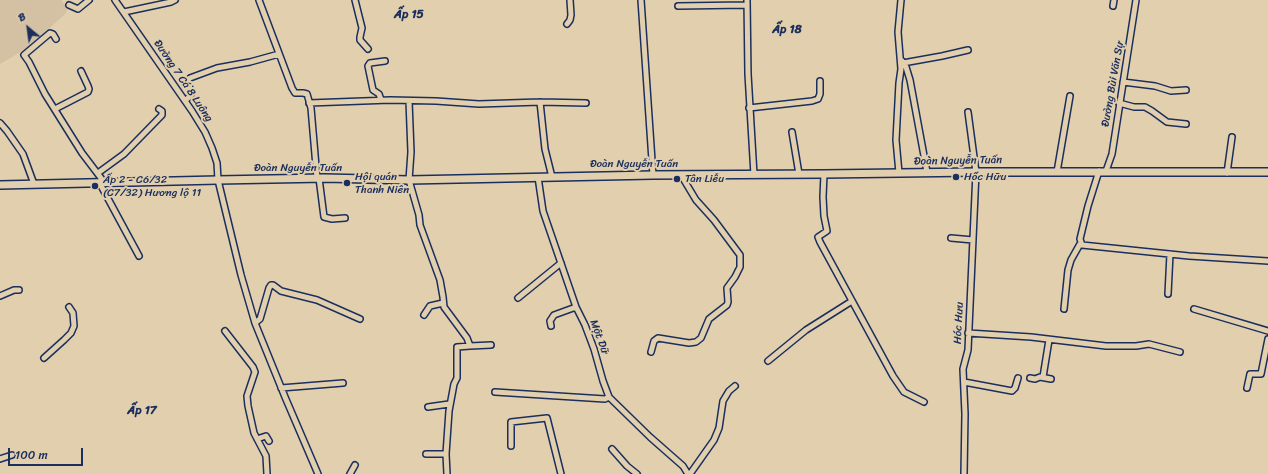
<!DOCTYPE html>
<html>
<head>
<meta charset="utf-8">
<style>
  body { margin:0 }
  #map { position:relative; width:1268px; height:474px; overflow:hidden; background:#e2cfad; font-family:Sriracha,sans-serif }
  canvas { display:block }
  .north { position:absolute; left:8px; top:8px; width:40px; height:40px; -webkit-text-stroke:3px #e2cfad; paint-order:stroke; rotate:331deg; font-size:11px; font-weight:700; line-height:16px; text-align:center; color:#1b2f5e }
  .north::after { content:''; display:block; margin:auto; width:14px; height:18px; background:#1b2f5e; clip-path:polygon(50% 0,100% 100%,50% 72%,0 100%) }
  .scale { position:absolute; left:8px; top:448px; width:75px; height:18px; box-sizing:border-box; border:2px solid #1b2f5e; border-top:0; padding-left:5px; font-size:12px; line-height:14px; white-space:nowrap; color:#1b2f5e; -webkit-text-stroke:3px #e2cfad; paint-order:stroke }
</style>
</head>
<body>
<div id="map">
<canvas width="1268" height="474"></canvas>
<div class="north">B</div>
<div class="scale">100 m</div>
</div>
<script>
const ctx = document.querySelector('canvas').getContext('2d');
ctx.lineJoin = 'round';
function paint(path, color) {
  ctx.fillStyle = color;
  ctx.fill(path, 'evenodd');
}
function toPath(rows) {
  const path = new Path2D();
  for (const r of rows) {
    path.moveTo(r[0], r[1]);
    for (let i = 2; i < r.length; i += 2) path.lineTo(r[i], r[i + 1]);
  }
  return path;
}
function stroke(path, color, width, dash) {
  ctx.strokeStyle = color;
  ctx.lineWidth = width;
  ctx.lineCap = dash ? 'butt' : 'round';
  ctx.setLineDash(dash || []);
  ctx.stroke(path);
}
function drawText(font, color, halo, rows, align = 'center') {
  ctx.font = font + ' Sriracha,sans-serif';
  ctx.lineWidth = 4;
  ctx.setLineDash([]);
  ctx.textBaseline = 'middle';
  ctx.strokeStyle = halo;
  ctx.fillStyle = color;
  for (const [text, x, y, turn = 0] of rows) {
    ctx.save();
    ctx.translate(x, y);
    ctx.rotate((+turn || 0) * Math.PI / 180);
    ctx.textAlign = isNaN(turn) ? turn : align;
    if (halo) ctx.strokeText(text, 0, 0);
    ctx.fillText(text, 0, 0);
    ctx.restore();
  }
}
paint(toPath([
  [0,0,61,0,67,8,66,13,29,47,0,64]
]), '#d4c0a2');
const street = toPath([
  [115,0,192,111,205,132,212,148,217,163,218,180,241,275,255,323,285,397,318,474],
  [259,0,292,88,295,93,303,93,307,94,311,108,317,178],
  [355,0,362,28,360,37,360,40,368,49],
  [641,0,653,175],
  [747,0,748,74,754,175],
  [69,5,78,9,89,0],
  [678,6,746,5],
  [1113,6,1114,0],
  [124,12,171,2,175,0],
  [567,24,570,20,571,15,570,0],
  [56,39,53,34,50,33,24,55,29,62,45,94,82,153,104,182],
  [902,61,906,67,910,80,927,172],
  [903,63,942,56,968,50],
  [1123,82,1155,86,1171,91,1186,90],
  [381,100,379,94,373,90,368,66,370,63,385,61],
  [185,101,191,95,191,91,187,81,190,78,217,68,250,62,279,54],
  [409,101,411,152,409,180,419,215,420,225,440,280,443,297,444,307,467,338,470,346,457,347,457,378,454,384,449,411,446,454,447,474],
  [540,102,545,149,552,177],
  [309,103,390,100,436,101,479,104,540,102,586,103],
  [1119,103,1134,107,1145,107,1152,111,1167,122,1186,124],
  [749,108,812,101,818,99,820,94,820,81],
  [55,109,88,92,89,89,88,86,81,71],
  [0,123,7,131,23,154,34,184],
  [792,132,799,174],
  [1099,171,1088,206,1080,239,1082,245,1189,256,1268,261],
  [1106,171,1112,154,1136,0],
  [1057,172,1070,96],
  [98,173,124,154,162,115,162,111,159,109],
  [899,173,896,140,899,83,901,69,898,32,901,0],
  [1227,173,1232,137],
  [824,174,823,197,824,216,827,231,818,237,820,242,893,376,904,392,924,402],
  [538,177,543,211,576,307,585,325,594,349,603,381,609,397,650,437,683,466,688,474],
  [319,178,324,217,332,219,345,218],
  [99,182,139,256],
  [951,238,973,240],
  [1168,294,1170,254],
  [0,296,14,290,19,290],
  [518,298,561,263],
  [1064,309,1068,270,1071,260,1080,244],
  [1194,309,1268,331],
  [424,315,430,306,443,303],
  [255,323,260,319,269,288,271,285,273,285,281,291,317,300,360,319],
  [551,326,550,321,554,315,576,307],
  [225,331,253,367,255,372,247,396,248,406,254,433,266,456,267,474],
  [968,333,1031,337,1106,346,1136,346,1149,344,1180,352],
  [470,346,491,345],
  [651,352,654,341,658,338,689,343,696,342,701,338,709,319,727,305,728,302,727,288,735,277,740,267,740,255,714,220,696,200,681,175],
  [44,358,64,340,71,333,74,326,73,313,69,307],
  [768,361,806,330,852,301],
  [1043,377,1049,340],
  [1030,378,1035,379,1040,377,1051,379],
  [964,382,1012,391,1015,388,1018,378],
  [281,388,343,383],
  [1247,388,1250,374,1261,374,1268,339],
  [495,392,605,399,609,397],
  [428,407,449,404],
  [257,439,266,436,269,441],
  [511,446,511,422,547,418,561,474],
  [612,449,627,466,637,474],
  [426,454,446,454],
  [0,459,12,455],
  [350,474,355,465],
  [690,474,714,440,719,428,723,401,729,391,735,386],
  [964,474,965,414,963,369,968,350,976,172,968,112]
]);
const secondary = toPath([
  [0,185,218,180,325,178,409,180,653,175,824,174,976,172,1268,172]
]);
stroke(street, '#1b2f5e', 8);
stroke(secondary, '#1b2f5e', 10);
stroke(street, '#e2cfad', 5);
stroke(secondary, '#e2cfad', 7);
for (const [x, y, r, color] of [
  [956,177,4,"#1b2f5e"],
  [677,179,4,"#1b2f5e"],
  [347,183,4,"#1b2f5e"],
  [95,186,4,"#1b2f5e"]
]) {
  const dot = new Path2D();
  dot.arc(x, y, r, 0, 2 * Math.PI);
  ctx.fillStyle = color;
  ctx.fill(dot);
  stroke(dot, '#e2cfad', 1.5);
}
drawText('11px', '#1b2f5e', '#e2cfad', [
  ["Đường 7 Cá 8 Luông",183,81,56],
  ["Đường Bùi Văn Sự",1113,84,-80],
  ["Đoàn Nguyễn Tuấn",958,161,-1],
  ["Đoàn Nguyễn Tuấn",634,164],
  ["Đoàn Nguyễn Tuấn",298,168],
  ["Hóc Hưu",959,323,-87],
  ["Một Dữ",599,337,70]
]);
drawText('11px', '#1b2f5e', '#e2cfad', [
  ["Hội quán",355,177],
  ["Thanh Niên",355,190],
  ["Hốc Hữu",964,177],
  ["Tân Liễu",685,179],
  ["Ấp 2 - C6/32",103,180],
  ["(C7/32) Hương lộ 11",103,193]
], 'left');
drawText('bold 12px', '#1b2f5e', '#e2cfad', [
  ["Ấp 15",409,15],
  ["Ấp 18",787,30],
  ["Ấp 17",142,411]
]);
</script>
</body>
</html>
